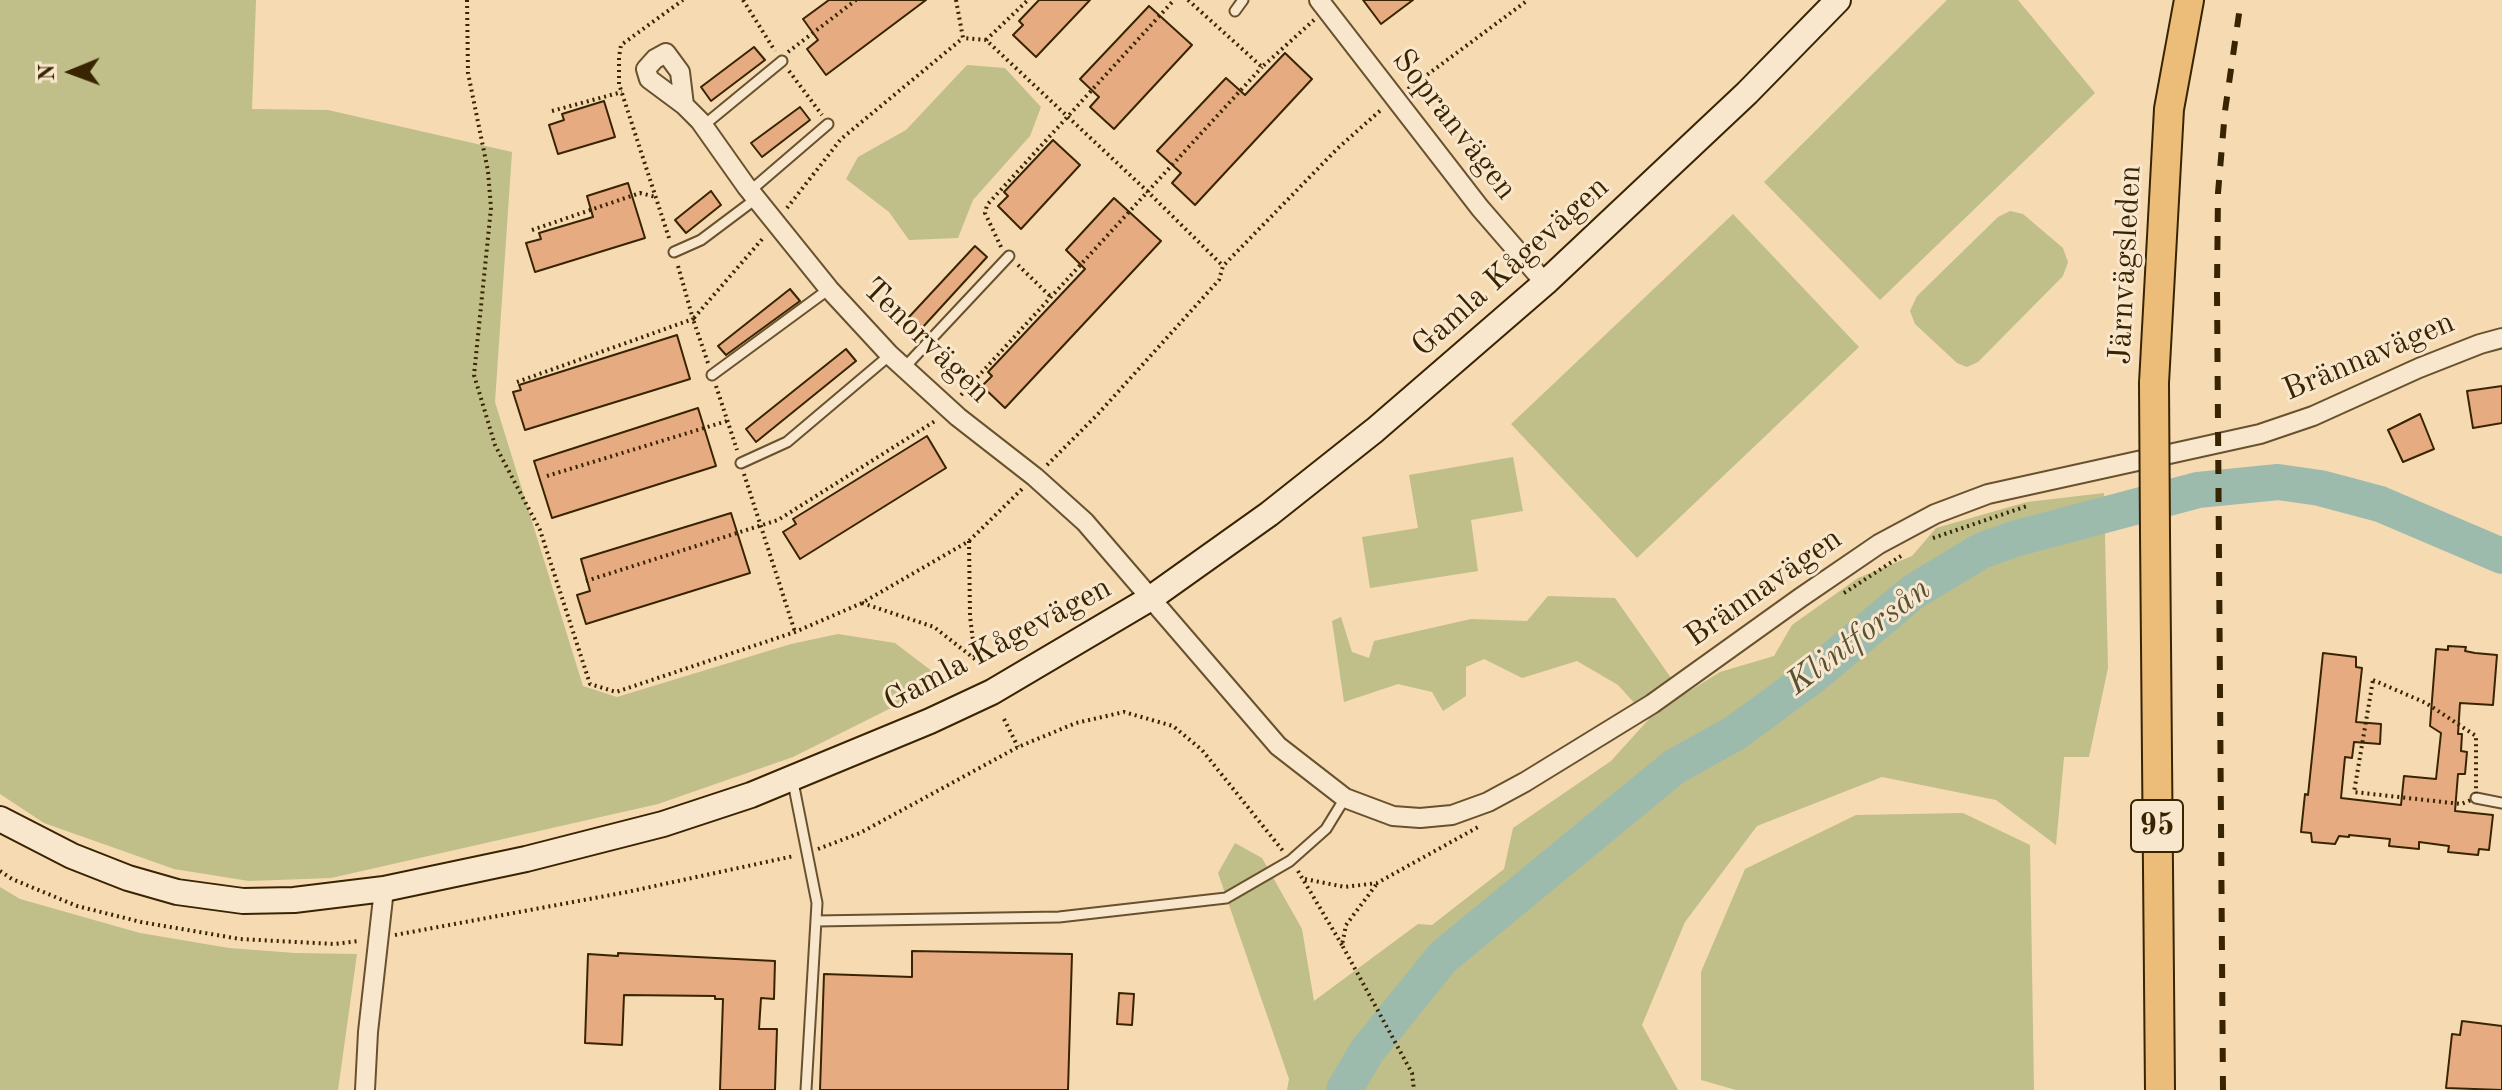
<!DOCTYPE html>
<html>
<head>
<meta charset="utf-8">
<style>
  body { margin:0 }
  #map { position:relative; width:2502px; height:1090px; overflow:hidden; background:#f6dab2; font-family:"Old Standard TT",serif }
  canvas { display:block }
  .north { position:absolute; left:32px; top:32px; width:80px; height:80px; -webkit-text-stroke:6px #f9e7cd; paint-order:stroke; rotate:269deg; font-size:22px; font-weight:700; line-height:32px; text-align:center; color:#392402 }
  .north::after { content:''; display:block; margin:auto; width:28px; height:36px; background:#392402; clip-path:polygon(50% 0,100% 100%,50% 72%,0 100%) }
</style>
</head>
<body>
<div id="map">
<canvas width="2502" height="1090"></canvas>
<div class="north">N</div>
</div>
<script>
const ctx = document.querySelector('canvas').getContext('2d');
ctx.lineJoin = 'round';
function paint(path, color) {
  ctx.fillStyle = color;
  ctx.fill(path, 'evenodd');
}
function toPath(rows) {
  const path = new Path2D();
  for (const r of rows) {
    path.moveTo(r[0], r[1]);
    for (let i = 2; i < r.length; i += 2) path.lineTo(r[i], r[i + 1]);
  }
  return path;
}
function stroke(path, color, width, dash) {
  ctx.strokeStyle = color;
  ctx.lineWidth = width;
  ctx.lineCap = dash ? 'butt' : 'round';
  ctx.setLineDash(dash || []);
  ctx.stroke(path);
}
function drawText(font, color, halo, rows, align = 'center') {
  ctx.font = font + ' "Old Standard TT",serif';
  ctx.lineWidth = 6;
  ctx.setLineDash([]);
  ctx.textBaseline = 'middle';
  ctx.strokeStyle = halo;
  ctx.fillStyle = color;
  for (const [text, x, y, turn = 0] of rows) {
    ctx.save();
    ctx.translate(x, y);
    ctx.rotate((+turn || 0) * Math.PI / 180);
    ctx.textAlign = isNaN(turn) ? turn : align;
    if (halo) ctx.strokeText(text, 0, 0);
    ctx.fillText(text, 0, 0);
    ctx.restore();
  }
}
paint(toPath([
  [0,0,256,0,252,109,328,110,512,152,495,402,583,686,617,697,791,644,838,634,895,643,945,681,793,757,658,804,331,878,249,881,174,869,44,823,0,794],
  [1947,0,2018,0,2095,93,1880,300,1764,182],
  [967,65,1005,68,1041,107,1030,136,973,200,958,238,909,240,889,212,846,179,858,157,906,130],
  [2010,211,2023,214,2063,248,2068,262,2063,276,1978,362,1967,367,1957,363,1915,324,1910,311,1917,296,1998,217],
  [1733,214,1859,347,1637,558,1511,424],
  [1513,457,1523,511,1471,520,1478,571,1370,588,1362,537,1418,528,1409,475],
  [2104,493,2108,668,2089,757,2064,757,2056,845,1996,800,1882,777,1757,826,1685,922,1642,1025,1678,1090,1287,1090,1289,1079,1218,873,1235,843,1262,858,1302,929,1314,1001,1418,924,1432,925,1504,869,1513,828,1611,761,1649,719,1618,685,1577,661,1522,678,1484,659,1466,667,1466,696,1443,711,1432,692,1398,684,1344,702,1332,621,1341,617,1352,652,1369,658,1374,641,1471,619,1527,621,1548,596,1615,598,1683,695,1720,672,1774,656,1792,625,1858,578,1912,556,1936,528,2027,502],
  [1963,813,2030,845,2034,1090,1736,1090,1701,1080,1701,972,1745,869,1856,815],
  [0,887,20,899,140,933,229,948,295,953,357,954,338,1090,0,1090]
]), '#c0be89');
stroke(toPath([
  [1344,1090,1367,1051,1443,957,1674,767,1735,733,1814,675,1913,592,1981,551,2014,539,2198,490,2278,482,2320,488,2380,504,2502,556]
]), '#9dbbad', 36);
const building = toPath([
  [829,0,926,0,826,75,807,49,818,40,803,19,829,0],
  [1039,0,1090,0,1036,57,1013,35,1023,25,1019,21,1039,0],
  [1363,0,1413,0,1381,24,1363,0],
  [1149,6,1192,45,1114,129,1090,107,1099,97,1080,79,1149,6],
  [754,47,765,60,711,101,701,87,754,47],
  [1285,53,1312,79,1195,205,1172,183,1181,173,1157,151,1226,78,1245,95,1285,53],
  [604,101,615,137,558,154,549,125,564,120,562,114,604,101],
  [800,107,810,120,762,157,751,143,800,107],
  [1053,140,1080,165,1021,229,998,206,1008,196,1004,192,1053,140],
  [628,183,645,238,535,272,526,243,541,239,539,233,593,217,587,196,628,183],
  [711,191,721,205,686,233,675,220,711,191],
  [1114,198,1161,241,1005,408,982,386,992,376,988,372,1085,269,1066,250,1114,198],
  [975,246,987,257,922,328,909,317,975,246],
  [790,289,800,301,726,355,718,346,790,289],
  [677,335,690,379,525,430,513,392,521,390,519,385,677,335],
  [846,349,856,361,756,442,746,429,846,349],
  [2502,386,2502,423,2473,428,2467,391,2502,386],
  [698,408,716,466,552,518,534,461,698,408],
  [2420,414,2434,449,2403,462,2388,430,2420,414],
  [927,436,946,468,800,559,783,532,796,524,793,519,927,436],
  [731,513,750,573,586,624,577,595,590,591,581,559,731,513],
  [2448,646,2466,647,2465,651,2475,653,2497,655,2493,705,2460,703,2458,734,2462,734,2461,751,2467,752,2465,774,2458,774,2455,811,2493,815,2489,850,2479,849,2478,855,2448,852,2449,846,2419,842,2419,849,2389,846,2390,839,2349,835,2349,837,2339,836,2335,844,2312,842,2311,833,2301,832,2305,794,2308,795,2323,653,2356,657,2356,667,2362,668,2356,722,2381,724,2380,744,2354,742,2352,758,2345,757,2341,798,2401,805,2404,776,2436,779,2441,733,2430,726,2436,649,2448,650,2448,646],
  [912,951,1072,954,1068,1090,820,1090,824,974,912,977,912,951],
  [618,953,775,961,774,999,761,998,759,1029,777,1029,775,1090,720,1090,723,999,715,999,715,996,624,995,622,1045,585,1043,588,954,618,956,618,953],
  [1119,993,1134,994,1132,1025,1117,1024,1119,993],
  [2462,1021,2502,1026,2502,1090,2446,1088,2452,1034,2460,1035,2462,1021]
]);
paint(building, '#e6ab81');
stroke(building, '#392402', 2);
const lane = toPath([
  [1235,11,1243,0],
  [703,126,782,61],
  [750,191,828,124],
  [674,252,701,240,757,198],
  [904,368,1009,256],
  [712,375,829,289],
  [741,463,787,442,890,355],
  [793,782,817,903,806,1090],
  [2476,798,2502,803],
  [816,921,1059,917,1226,898,1290,861,1326,829,1345,798]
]);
const street = toPath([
  [1319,0,1480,208,1545,283],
  [684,105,649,79,646,69,655,59,666,53,680,72,684,105,700,121,746,186,829,289,890,355,958,417,1035,477,1085,522,1278,746,1345,798,1393,816,1420,818,1452,815,1488,802,1525,782,1652,704,1800,598,1879,544,1935,514,1988,494,2260,434,2313,416,2419,368,2480,344,2502,338],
  [365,1090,368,1032,384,889]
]);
const secondary = toPath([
  [0,819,72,856,128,878,177,892,243,901,294,900,384,889,526,859,663,824,751,795,930,721,992,692,1151,598,1269,514,1375,430,1545,283,1747,93,1838,0]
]);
const primary = toPath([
  [2154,383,2169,109,2189,0],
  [2155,534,2160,1090]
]);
stroke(lane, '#68522e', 13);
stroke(street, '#68522e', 22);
stroke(secondary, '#392402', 28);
stroke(primary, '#392402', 32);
stroke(toPath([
  [467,0,468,73,488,171,491,208,474,375,495,445,540,530,590,684,616,692,795,632,862,603,969,541,1023,488],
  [743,0,775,51],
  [956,0,963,38,986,40,1147,191,1223,266],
  [1188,0,1262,67,1314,20],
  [986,40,1028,0],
  [788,52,856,0],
  [789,71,822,115],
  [1408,89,1528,0],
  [552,111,622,92],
  [787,208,841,139,963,38],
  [532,230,640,193,656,197],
  [669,238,619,84,619,57,621,45,683,0],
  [1001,247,985,213,987,205,1174,0],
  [1018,265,1051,297],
  [708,363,693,319,764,237],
  [517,382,693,319,678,266],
  [716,386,737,450],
  [961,395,1262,67],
  [1047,465,1098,414,1219,280,1223,266,1338,148,1382,109],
  [744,474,795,632],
  [547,476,727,421],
  [1933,538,2027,506],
  [969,541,970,616,975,658],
  [586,581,778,520,935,421],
  [1844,593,1901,556],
  [862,603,934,627,976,660],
  [2373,680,2426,703,2476,736,2476,798,2461,804,2354,792,2373,680],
  [1004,719,1018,747],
  [818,849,860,833,1018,747,1076,723,1124,712,1173,726,1202,750,1283,851],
  [0,871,12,879,77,906,141,922,240,939,334,944,359,941],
  [1298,871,1342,945],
  [1305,879,1345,887,1377,883,1480,826],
  [1376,885,1346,925,1342,945,1412,1073,1414,1090],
  [395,935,627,892,794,856]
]), '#392402', 4, [2, 4]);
stroke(lane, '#f9e7cd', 9);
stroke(street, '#f9e7cd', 18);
stroke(secondary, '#f9e7cd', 24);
stroke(primary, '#ebbd79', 28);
stroke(toPath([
  [2223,1090,2217,290,2218,193,2225,111,2241,0]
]), '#392402', 6, [14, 14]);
const primaryBridge = toPath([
  [2154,383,2155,534]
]);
stroke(primaryBridge, '#392402', 32, []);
stroke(primaryBridge, '#ebbd79', 28);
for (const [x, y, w] of [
  [2157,826,52]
]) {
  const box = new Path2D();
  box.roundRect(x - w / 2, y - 26, w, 52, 6);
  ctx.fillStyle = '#f9e7cd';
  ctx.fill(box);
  stroke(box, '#392402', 2);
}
drawText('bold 30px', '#392402', null, [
  ["95",2157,826]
]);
drawText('32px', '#392402', '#f9e7cd', [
  ["Sopranvägen",1454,125,52],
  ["Järnvägsleden",2126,265,-87],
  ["Gamla Kågevägen",1511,267,-42],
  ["Tenorvägen",926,341,44],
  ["Brännavägen",2369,357,-23],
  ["Brännavägen",1764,588,-35],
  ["Gamla Kågevägen",998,645,-28]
]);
drawText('italic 34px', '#575135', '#f9e7cd', [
  ["Klintforsån",1859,637,-37]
]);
</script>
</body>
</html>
